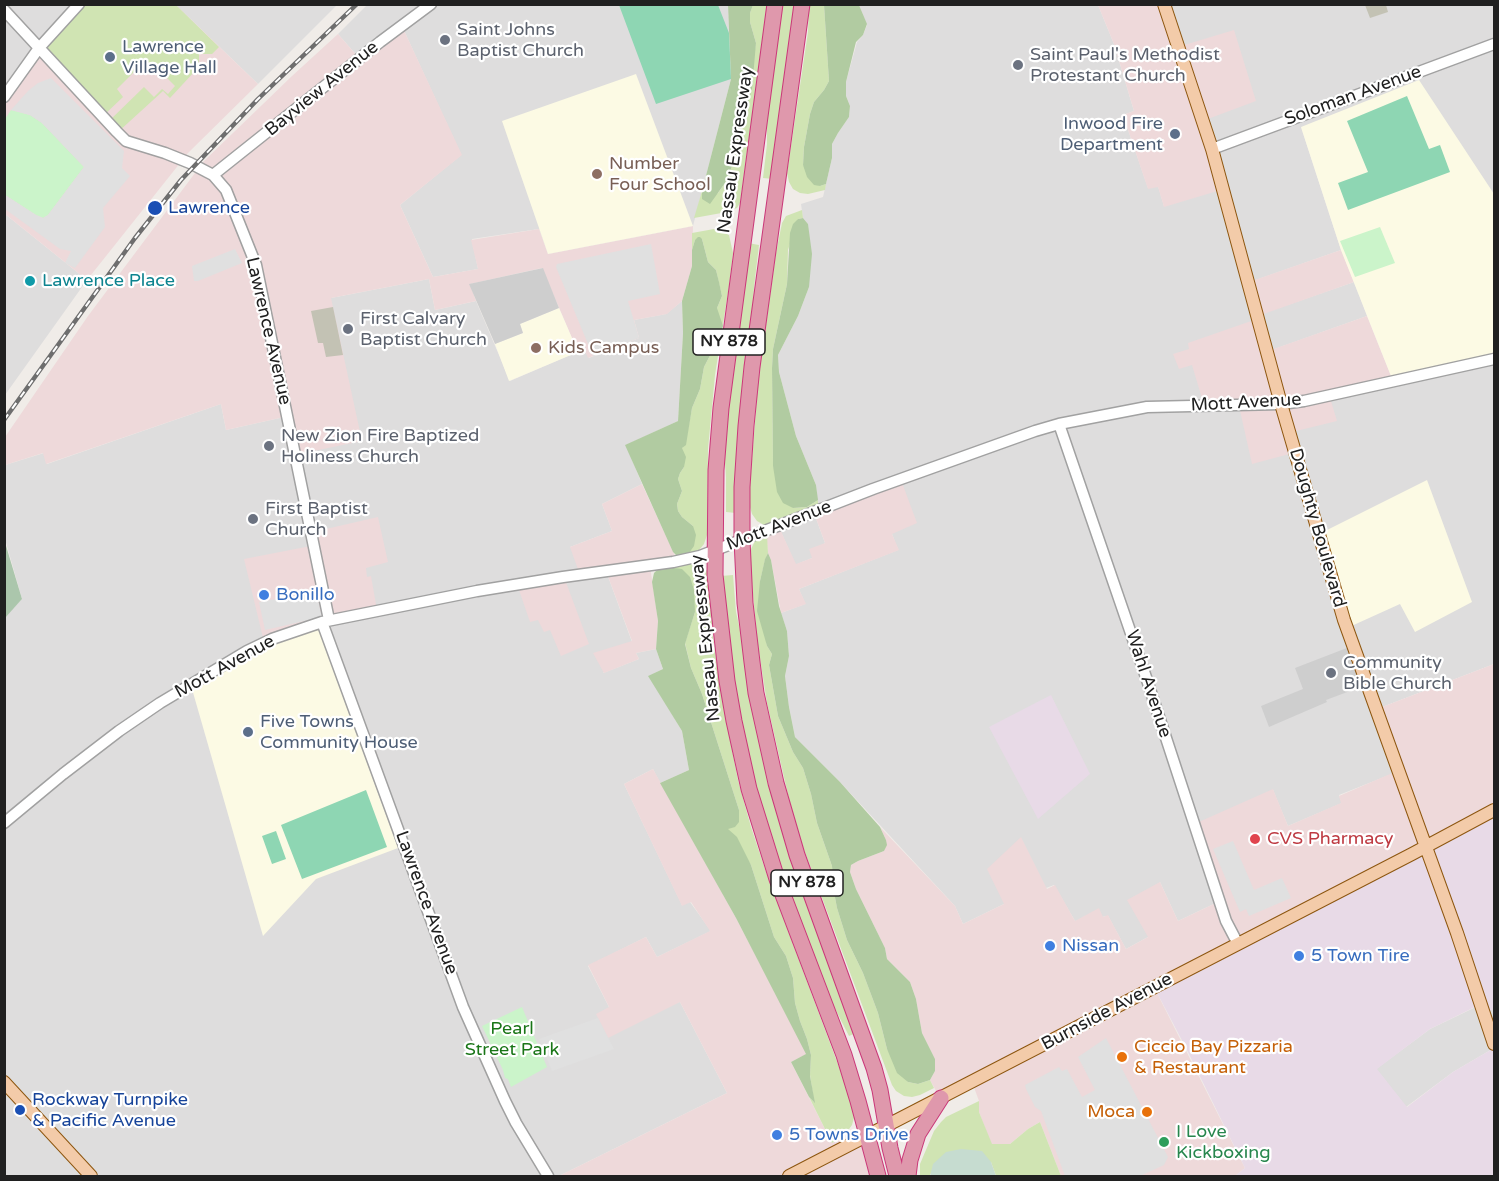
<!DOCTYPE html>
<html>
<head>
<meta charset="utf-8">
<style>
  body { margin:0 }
  #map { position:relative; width:1499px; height:1181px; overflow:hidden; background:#f0ece8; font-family:"Varela Round",sans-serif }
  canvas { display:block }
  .frame { position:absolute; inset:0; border:6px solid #202020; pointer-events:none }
</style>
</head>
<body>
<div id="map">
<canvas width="1499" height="1181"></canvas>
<div class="frame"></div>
</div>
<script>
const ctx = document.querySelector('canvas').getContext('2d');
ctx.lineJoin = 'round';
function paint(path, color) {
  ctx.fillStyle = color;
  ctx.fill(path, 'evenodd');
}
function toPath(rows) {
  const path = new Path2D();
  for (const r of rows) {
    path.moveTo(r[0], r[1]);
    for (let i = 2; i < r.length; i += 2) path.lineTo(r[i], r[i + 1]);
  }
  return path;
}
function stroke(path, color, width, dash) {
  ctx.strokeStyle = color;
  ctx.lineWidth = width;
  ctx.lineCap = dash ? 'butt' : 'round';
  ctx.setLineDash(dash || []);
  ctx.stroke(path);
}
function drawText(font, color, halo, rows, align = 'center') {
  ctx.font = font + ' "Varela Round",sans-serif';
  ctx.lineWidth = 4.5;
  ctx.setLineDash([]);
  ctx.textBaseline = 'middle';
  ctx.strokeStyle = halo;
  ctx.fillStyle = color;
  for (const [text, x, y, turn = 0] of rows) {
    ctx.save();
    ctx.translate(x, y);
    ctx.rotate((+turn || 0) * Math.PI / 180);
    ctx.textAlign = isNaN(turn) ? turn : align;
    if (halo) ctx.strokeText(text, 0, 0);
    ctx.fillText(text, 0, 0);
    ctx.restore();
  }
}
paint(toPath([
  [5,5,82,5,5,100],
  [176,5,337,5,258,84],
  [367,5,728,5,731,79,693,226,548,254,539,229,472,239,478,269,433,277,400,205,461,155,401,24,359,58,338,34],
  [859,5,1098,5,1114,44,1134,111,1123,115,1148,188,1158,186,1164,206,1180,46,1167,5,1494,5,1494,195,1301,127,1341,250,1250,282,1258,315,1354,282,1367,316,1269,351,1282,404,1494,359,1494,664,1377,709,1397,772,1339,795,1342,803,1288,826,1273,790,1218,902,1178,921,1160,882,1148,937,1126,949,1108,916,1075,921,1054,885,1004,904,963,924,955,906,840,782,795,737,789,707,785,676,789,656,787,631,781,613,805,604,799,589,898,550,892,534,818,511,816,485,796,436,779,372,778,355,798,316,809,287,808,224,803,218,801,204,823,197,832,158,832,144,838,133,849,117,850,106,846,96,846,82,857,42,863,35,867,25],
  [5,214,87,280,5,395],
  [429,279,435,310,476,301,510,381,584,349,589,358,639,338,634,320,666,314,682,301,683,333,678,421,626,445,642,484,602,504,612,531,570,547,606,571,632,642,603,673,639,659,636,653,656,649,663,669,649,676,682,731,689,770,660,783,653,769,624,784,682,905,690,902,711,931,657,957,646,937,588,966,609,1007,680,1002,727,1093,559,1176,5,1176,4,618,22,599,5,539,5,465,44,453,47,464,221,404,226,430,293,415,331,298],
  [814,513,825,543,812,558,795,565,779,527],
  [1482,1004,1485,1012,1494,1009,1494,1048,1453,1072,1406,1107,1376,1069,1430,1029]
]), '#dedddd');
paint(toPath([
  [176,5,258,84,188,153,87,280,5,214,5,102,43,47],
  [1098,5,1167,5,1181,46,1234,30,1256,101,1205,120,1224,189,1164,207,1158,187,1148,189,1123,115,1134,111,1114,44],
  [401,24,462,155,400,205,433,277,478,269,471,240,539,229,548,254,693,226,692,266,682,301,667,314,634,320,639,338,588,358,584,349,578,352,542,268,470,284,476,301,435,310,429,279,331,298,362,441,299,454,293,415,226,430,221,404,46,464,43,453,5,465,5,437,88,316,204,161,292,76,338,34,359,58],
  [1341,250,1354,282,1258,316,1249,282],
  [1367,316,1393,381,1282,404,1268,351],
  [1257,319,1279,403,1204,405,1192,365,1179,369,1173,354,1189,349,1188,343],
  [1330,398,1337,421,1292,432,1284,407],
  [1239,406,1280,406,1293,453,1252,464],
  [901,480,917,523,892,534,899,550,799,589,806,604,781,613,771,560,768,553,766,532,779,527,796,564,812,558,809,549,825,543,814,513],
  [642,484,677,560,650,566,658,621,656,649,636,653,639,659,604,673,593,653,632,641,606,571,580,575,570,547,612,531,602,504],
  [378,517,388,562,366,568,367,577,371,576,377,610,344,619,265,646,244,559,316,545,313,532],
  [564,577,589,644,561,656,550,630,544,632,538,620,530,622,517,584],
  [1494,664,1494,809,1154,987,1245,1168,1235,1176,1061,1176,1040,1122,1028,1129,1010,1144,991,1144,979,1112,979,1101,972,1082,940,1098,930,1080,935,1071,935,1059,922,1033,916,999,910,982,887,959,885,948,856,889,850,872,851,865,858,861,884,851,886,845,886,840,880,827,955,906,963,924,1004,904,987,869,1021,837,1047,889,1055,885,1075,921,1099,908,1103,917,1108,915,1126,949,1148,937,1127,900,1160,882,1178,921,1218,902,1192,825,1273,789,1288,826,1341,803,1339,796,1397,771,1377,709],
  [653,769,736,918,807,1054,791,1062,832,1143,863,1125,879,1176,559,1176,727,1093,680,1002,608,1038,596,1014,609,1007,588,965,646,937,657,957,710,931,691,902,682,906,624,784]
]), '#eed9da');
paint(toPath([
  [1051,695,1090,774,1038,819,989,727],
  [1494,809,1494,1009,1485,1013,1481,1004,1430,1029,1377,1069,1407,1107,1453,1072,1494,1048,1494,1176,1235,1176,1245,1168,1187,1050,1154,987]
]), '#e8dae7');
paint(toPath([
  [636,74,693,226,548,254,502,121],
  [1419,80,1494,194,1494,359,1393,381,1341,250,1301,127],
  [559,308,578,352,509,381,495,344,523,333,520,324],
  [1427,480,1472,602,1415,632,1400,604,1347,628,1319,534],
  [318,628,398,848,316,879,263,936,192,689,264,647]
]), '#fcfae4');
paint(toPath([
  [543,268,559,308,520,324,523,333,495,344,469,284],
  [1352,646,1366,685,1326,700,1327,702,1269,727,1261,706,1303,689,1295,668]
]), '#cecece');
paint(toPath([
  [1365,5,1386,5,1388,12,1370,18],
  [333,307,343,355,326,357,323,343,318,343,311,311]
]), '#c3c2b4');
paint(toPath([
  [82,4,176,5,219,47,212,54,199,54,199,61,195,71,170,98,163,91,118,132,109,121,144,87,154,97,162,89,168,94,175,86,152,63,141,72,137,69,117,89,123,97,103,116,42,49],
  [753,5,767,5,740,203,737,208,727,212,694,218,702,191,702,199,718,193,725,183,733,164,737,142,744,119,756,43,750,22,750,13],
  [780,5,796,5,773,179,763,178,767,144,767,117],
  [809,5,824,5,829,81,824,90,814,102,810,114,804,147,803,165,820,186,826,184,825,190,808,194,800,193,793,189,789,182,787,173,808,32],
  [802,210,803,218,798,219,788,250,787,284,773,349,772,368,773,466,793,508,807,507,818,500,818,506,772,525,764,525,757,521,752,514,750,507,750,486,758,382,776,253,782,223,786,216],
  [714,229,723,231,729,235,733,253,729,286,715,375,708,449,707,535,704,544,699,550,682,556,693,526,682,517,678,511,677,504,682,491,678,479,680,473,684,467,682,448,686,440,692,408,700,389,704,367,718,340,717,308,722,296,716,270,708,262,702,239,695,240,692,250,692,233],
  [748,243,759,245,754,287,752,324,736,513,726,512,726,477,723,435],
  [767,535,768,553,765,560,760,581,767,646,772,654,769,665,778,716,793,752,803,768,811,794,817,823,832,866,834,892,837,908,847,940,863,973,878,1013,887,1049,908,1082,918,1084,930,1080,934,1088,920,1095,912,1097,904,1096,896,1091,892,1085,803,847,789,799,767,703,757,639,750,561,751,549,755,541],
  [697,562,704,566,707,571,709,584,713,637,722,699,738,780,751,827,765,869,839,1067,855,1114,852,1125,844,1136,832,1143,809,1097,814,1102,810,1075,811,1055,807,1039,800,1021,795,1003,793,978,786,956,774,937,751,865,727,829,739,810,702,694,691,668,685,643,695,612,667,567],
  [733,575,736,612,744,648,856,1033,849,1036,826,991,767,836,739,724,721,576],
  [979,1101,979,1112,992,1144,1010,1144,1028,1129,1040,1122,1061,1176,996,1176,991,1162,930,1174,930,1176,920,1176,920,1164,934,1131,941,1122,946,1117]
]), '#d0e4b3');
paint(toPath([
  [728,5,753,5,750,13,750,22,756,43,752,89,737,142,733,164,725,183,710,204,702,199,702,191,731,79],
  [824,5,859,5,867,24,863,35,856,42,846,82,846,96,850,106,849,117,838,133,832,144,832,158,826,184,820,186,814,185,807,177,803,165,804,147,810,114,814,102,824,90,829,81],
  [803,218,808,224,812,254,809,287,798,316,778,355,779,372,796,436,816,485,818,500,807,507,793,508,783,503,777,492,773,466,772,368,773,349,787,284,790,233,793,224,798,219],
  [698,237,700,237,702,239,708,262,716,270,719,282,722,296,717,308,723,326,718,340,704,367,700,389,692,408,686,445,682,448,686,457,684,467,680,473,678,479,682,491,677,504,678,511,682,517,693,526,696,535,694,546,689,553,682,556,677,556,673,552,625,445,678,421,683,333,682,301,692,266,692,250,695,240],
  [768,553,771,560,779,606,787,631,789,656,785,676,789,707,795,737,840,782,880,827,886,840,887,845,884,851,858,861,851,865,850,872,856,889,885,948,887,959,910,982,916,999,922,1033,935,1059,935,1071,930,1080,918,1084,908,1082,897,1073,887,1049,878,1013,863,973,847,940,837,908,834,892,832,866,817,823,811,794,803,768,793,752,778,716,769,665,772,654,767,646,757,611,760,581,765,559],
  [667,567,682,569,690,577,694,590,695,612,685,644,691,668,702,694,739,810,739,822,735,827,728,829,737,837,751,865,774,937,786,956,793,978,795,1003,800,1021,807,1039,811,1055,810,1076,815,1103,809,1097,791,1062,806,1054,736,918,660,783,689,770,682,731,648,676,663,669,656,649,658,621,652,582,654,573,658,569]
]), '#b1cba1');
paint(toPath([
  [961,1149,982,1151,991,1162,996,1176,930,1176,933,1164,946,1152]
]), '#c6dcd0');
paint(toPath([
  [4,539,22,599,5,618,4,618]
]), '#abc6ac');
paint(toPath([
  [11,110,30,115,42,123,84,167,48,215,43,218,36,215,5,195,5,119],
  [1380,227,1395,263,1355,277,1340,241],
  [522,1007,547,1067,511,1087,508,1079,505,1078,503,1070,482,1026]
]), '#cbf4ca');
paint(toPath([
  [619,5,718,5,729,33,731,79,656,104],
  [1407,96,1429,149,1440,145,1450,172,1348,210,1338,183,1368,172,1347,121],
  [366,790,387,847,302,879,281,825],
  [276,831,286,859,272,864,262,836]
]), '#8ed6b3');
paint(toPath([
  [51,78,124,151,122,168,130,176,103,208,105,227,75,268,65,263,71,251,60,249,5,209,5,195,36,215,43,218,48,215,84,167,42,123,30,115,11,110,28,91,38,83],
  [651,244,660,294,628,301,639,338,593,356,556,267,557,264],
  [235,249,242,263,198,281,194,281,192,266],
  [316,592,322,617,265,630,259,602],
  [1233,841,1254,890,1282,878,1291,898,1249,916,1246,909,1240,912,1213,849],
  [598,1018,614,1049,552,1071,539,1039],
  [1106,1038,1168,1157,1164,1165,1140,1176,1065,1176,1041,1111,1035,1107,1026,1089,1025,1085,1059,1067,1062,1071,1067,1069,1082,1097,1095,1090,1078,1057]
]), '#e0e0e0');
const minor = toPath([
  [4,10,117,132,126,141,165,153,190,163,213,175,226,190,256,265,329,620],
  [4,97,39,48,79,4],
  [1212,149,1494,44],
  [213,175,380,42,431,4],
  [1059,424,1148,683,1226,921,1238,944],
  [322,622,463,1007,505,1101,516,1123,548,1176],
  [4,823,63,774,119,731,160,703,247,651,272,639,322,622,477,591,563,577,673,562,700,556,873,489,1035,431,1059,424,1147,407,1281,404,1304,401,1494,359]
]);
const major = toPath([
  [1164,4,1212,149,1281,404,1344,620,1457,933,1494,1044],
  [4,1082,91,1176],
  [789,1176,1412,854,1494,810]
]);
const highway = toPath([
  [775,4,721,408,716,470,715,575,727,681,734,721,749,789,777,879,844,1055,858,1101,878,1176],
  [802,4,752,367,746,426,742,487,742,540,745,603,752,662,756,693,776,783,797,855,874,1068,880,1090,890,1148,897,1176],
  [908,1176,910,1160,918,1134,941,1098]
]);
stroke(minor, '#a1a1a1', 13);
stroke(major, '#8d560f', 14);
stroke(highway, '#ca3879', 17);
stroke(minor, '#fff', 10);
stroke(major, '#f3cba9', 12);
stroke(highway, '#df98ac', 15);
const rail = toPath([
  [4,420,135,238,181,180,258,99,357,4]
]);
stroke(rail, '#6e6e6e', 4.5);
stroke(rail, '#fff', 2, [7]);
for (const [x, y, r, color] of [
  [445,40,6,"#6b7280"],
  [110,57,6,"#5c6f8a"],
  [1018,65,6,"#6b7280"],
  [1175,134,6,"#5c6f8a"],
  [597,174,6,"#8d6e63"],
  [155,208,8,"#1a4fb4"],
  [30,281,6,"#0f9aa8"],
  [348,329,6,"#6b7280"],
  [536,348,6,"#8d6e63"],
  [269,446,6,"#6b7280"],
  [253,519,6,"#6b7280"],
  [264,595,6,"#3f7fe0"],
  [1331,673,6,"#6b7280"],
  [248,732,6,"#5c6f8a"],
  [1255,839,6,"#e0444e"],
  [1050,946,6,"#3f7fe0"],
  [1299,956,6,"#3f7fe0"],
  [1122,1057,6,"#e8710a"],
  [20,1110,6,"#1a4fb4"],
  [1147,1112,6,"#e8710a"],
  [777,1135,6,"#3f7fe0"],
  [1164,1142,6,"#2e9e5b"]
]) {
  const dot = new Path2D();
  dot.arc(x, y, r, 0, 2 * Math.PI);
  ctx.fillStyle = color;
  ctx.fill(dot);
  stroke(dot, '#fff', 2);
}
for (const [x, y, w] of [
  [729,342,72],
  [807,883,72]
]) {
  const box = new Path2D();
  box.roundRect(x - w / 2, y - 13, w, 26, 4.5);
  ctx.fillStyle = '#fff';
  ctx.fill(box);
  stroke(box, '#202020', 1.5);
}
drawText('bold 16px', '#202020', null, [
  ["NY 878",729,342],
  ["NY 878",807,883]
]);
drawText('18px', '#5b616d', '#fff', [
  ["Saint Johns",457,30],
  ["Baptist Church",457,51],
  ["Saint Paul's Methodist",1030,55],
  ["Protestant Church",1030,76],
  ["First Calvary",360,319],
  ["Baptist Church",360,340],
  ["New Zion Fire Baptized",281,436],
  ["Holiness Church",281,457],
  ["First Baptist",265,509],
  ["Church",265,530],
  ["Community",1343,663],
  ["Bible Church",1343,684]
], 'left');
drawText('18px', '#4e5e75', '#fff', [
  ["Lawrence",122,47],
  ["Village Hall",122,68],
  ["Inwood Fire",1163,124,"right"],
  ["Department",1163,145,"right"],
  ["Five Towns",260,722],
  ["Community House",260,743]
], 'left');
drawText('18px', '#202020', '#fff', [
  ["Bayview Avenue",322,89,-39],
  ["Soloman Avenue",1353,96,-20],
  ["Nassau Expressway",736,150,-82],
  ["Lawrence Avenue",268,331,77],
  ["Mott Avenue",1246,403,-3],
  ["Mott Avenue",779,526,-21],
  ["Doughty Boulevard",1317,528,74],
  ["Nassau Expressway",706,638,-96],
  ["Mott Avenue",225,667,-29],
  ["Wahl Avenue",1148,684,72],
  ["Lawrence Avenue",426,903,70],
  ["Burnside Avenue",1107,1012,-28]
]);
drawText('18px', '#785e54', '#fff', [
  ["Number",609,164],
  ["Four School",609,185],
  ["Kids Campus",548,348]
], 'left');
drawText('18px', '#164399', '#fff', [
  ["Lawrence",168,208],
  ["Rockway Turnpike",32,1100],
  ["& Pacific Avenue",32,1121]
], 'left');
drawText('18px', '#0d838f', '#fff', [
  ["Lawrence Place",42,281]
], 'left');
drawText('18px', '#366cbe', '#fff', [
  ["Bonillo",276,595],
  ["Nissan",1062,946],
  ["5 Town Tire",1311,956],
  ["5 Towns Drive",789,1135]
], 'left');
drawText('18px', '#be3a42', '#fff', [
  ["CVS Pharmacy",1267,839]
], 'left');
drawText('18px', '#197517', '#fff', [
  ["Pearl",512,1029],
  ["Street Park",512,1050]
]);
drawText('18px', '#c56008', '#fff', [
  ["Ciccio Bay Pizzaria",1134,1047],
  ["& Restaurant",1134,1068],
  ["Moca",1135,1112,"right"]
], 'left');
drawText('18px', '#27864d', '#fff', [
  ["I Love",1176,1132],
  ["Kickboxing",1176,1153]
], 'left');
</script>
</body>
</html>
